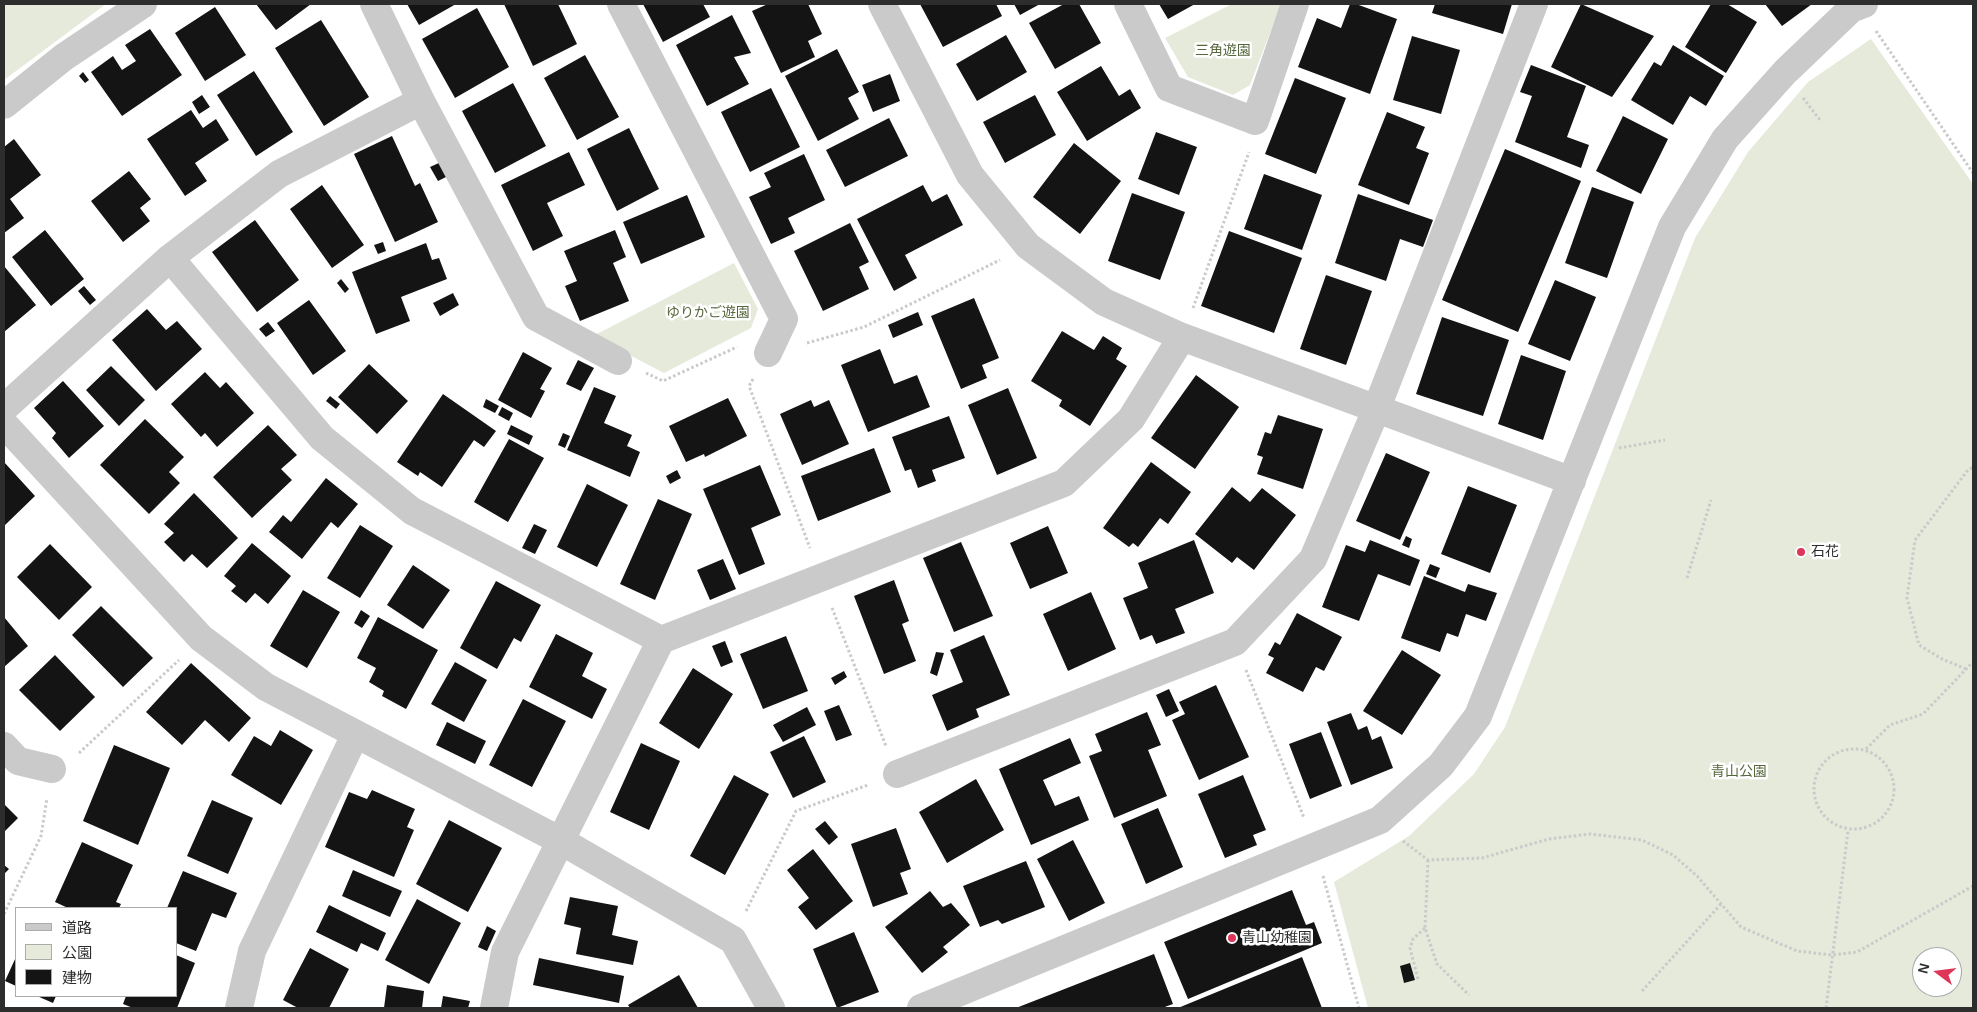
<!DOCTYPE html>
<html>
<head>
<meta charset="utf-8">
<style>
  body { margin:0 }
  #map { position:relative; width:1977px; height:1012px; overflow:hidden; background:#fff; font-family:Arial,"Noto Sans JP",sans-serif }
  canvas { display:block }
  .frame { position:absolute; inset:0; border:5px solid #2d2d2d; pointer-events:none }
  .legend { position:absolute; left:15px; top:907px; width:162px; height:90px; box-sizing:border-box; background:#fff; border:1px solid #ababab; margin:0; padding:6px 9px; list-style:none; font-size:15px; color:#2d2d2d }
  .legend li { display:flex; align-items:center; gap:10px; height:25px }
  .legend b { width:25px; border:1px solid #ababab }
  .north { position:absolute; left:1912px; top:947px; width:50px; height:50px; box-sizing:border-box; background:#fff; border:1px solid #ababab; border-radius:50%; rotate:285deg; font-size:14px; font-weight:700; line-height:20px; text-align:center; color:#2d2d2d }
  .north::after { content:''; display:block; margin:auto; width:18px; height:22px; background:#de3558; clip-path:polygon(50% 0,100% 100%,50% 72%,0 100%) }
</style>
</head>
<body>
<div id="map">
<canvas width="1977" height="1012"></canvas>
<div class="frame"></div>
<ul class="legend">
<li><b style="height:6px;background:#cacaca"></b>道路</li>
<li><b style="height:14px;background:#e5eadb"></b>公園</li>
<li><b style="height:14px;background:#141414"></b>建物</li>
</ul>
<div class="north">N</div>
</div>
<script>
const ctx = document.querySelector('canvas').getContext('2d');
ctx.lineJoin = 'round';
function paint(path, color) {
  ctx.fillStyle = color;
  ctx.fill(path, 'evenodd');
}
function toPath(rows) {
  const path = new Path2D();
  for (const r of rows) {
    if (r.length === 3) {
      path.moveTo(r[0] + r[2], r[1]);
      path.arc(r[0], r[1], r[2], 0, 2 * Math.PI);
      continue;
    }
    path.moveTo(r[0], r[1]);
    for (let i = 2; i < r.length; i += 2) path.lineTo(r[i], r[i + 1]);
  }
  return path;
}
function stroke(path, color, width, dash) {
  ctx.strokeStyle = color;
  ctx.lineWidth = width;
  ctx.lineCap = dash ? 'butt' : 'round';
  ctx.setLineDash(dash || []);
  ctx.stroke(path);
}
function drawText(font, color, halo, rows, align = 'center') {
  ctx.font = font + ' Arial,"Noto Sans JP",sans-serif';
  ctx.lineWidth = 5;
  ctx.setLineDash([]);
  ctx.textBaseline = 'middle';
  ctx.strokeStyle = halo;
  ctx.fillStyle = color;
  for (const [text, x, y, turn = 0] of rows) {
    ctx.save();
    ctx.translate(x, y);
    ctx.rotate((+turn || 0) * Math.PI / 180);
    ctx.textAlign = isNaN(turn) ? turn : align;
    if (halo) ctx.strokeText(text, 0, 0);
    ctx.fillText(text, 0, 0);
    ctx.restore();
  }
}
paint(toPath([
  [4,4,106,4,4,80],
  [1232,4,1281,4,1250,85,1233,95,1188,77,1165,38],
  [1871,39,1973,184,1973,1006,1970,1008,1368,1008,1334,882,1409,836,1474,774,1505,727,1695,238,1748,152,1808,82],
  [1922,957,1952,957,1952,987,1922,987],
  [734,263,758,309,751,328,664,373,593,336]
]), '#e5eadb');
paint(toPath([
  [256,4,311,4,276,30],
  [407,4,456,4,419,25],
  [504,4,558,4,577,44,533,66],
  [643,4,703,4,710,17,663,42],
  [768,4,808,4,822,34,808,41,815,57,781,73,752,11],
  [920,4,996,4,1002,16,943,47],
  [1014,4,1040,4,1020,15],
  [1064,4,1079,4,1101,43,1055,69,1029,23],
  [1159,4,1195,4,1168,19],
  [1350,4,1356,4,1397,19,1370,94,1298,67,1317,18,1341,28],
  [1435,4,1512,4,1503,34,1432,13],
  [1581,4,1654,36,1612,97,1551,67],
  [1711,4,1727,4,1757,22,1726,73,1685,47],
  [1765,4,1812,4,1782,26],
  [215,7,246,55,205,81,175,33],
  [477,8,509,67,455,98,422,39],
  [732,15,751,53,734,57,749,84,707,106,676,45],
  [321,20,369,97,324,126,275,48],
  [150,29,182,75,122,116,91,72,113,56,122,70,136,61,125,45],
  [1006,35,1027,72,977,101,956,64],
  [1412,36,1460,50,1441,114,1393,100],
  [1673,45,1724,76,1706,106,1690,96,1673,125,1631,100,1654,62,1661,66],
  [837,49,859,92,848,98,859,119,818,141,785,76],
  [585,55,619,117,577,140,544,78],
  [1531,65,1586,86,1567,137,1589,145,1581,168,1515,142,1532,96,1520,92],
  [1101,66,1119,96,1130,89,1141,108,1087,141,1057,92],
  [254,71,293,132,256,156,217,95],
  [83,72,89,80,85,83,79,76],
  [890,74,900,101,873,112,862,85],
  [1295,78,1346,98,1316,174,1265,154],
  [513,83,546,146,495,173,462,111],
  [771,88,800,147,750,172,721,112],
  [202,95,210,107,199,114,192,102],
  [1035,95,1056,135,1005,163,983,122],
  [191,110,203,128,216,119,229,140,195,163,207,181,185,196,147,139],
  [1387,112,1425,127,1416,148,1429,153,1409,205,1358,185],
  [1623,116,1668,139,1641,194,1596,171],
  [889,118,908,156,845,187,826,150],
  [629,128,659,189,617,211,587,149],
  [1156,132,1197,147,1179,195,1138,179],
  [392,136,415,186,420,183,438,222,395,242,354,154],
  [14,139,41,175,10,199,24,218,4,233,4,147],
  [1074,143,1121,181,1080,234,1033,197],
  [1505,149,1581,181,1518,332,1442,300],
  [569,152,585,185,547,203,563,236,533,251,501,185],
  [804,154,825,200,788,218,795,233,771,244,749,197,771,187,764,173],
  [441,162,448,176,438,181,430,167],
  [129,171,151,199,140,208,150,221,123,242,91,201],
  [1264,174,1322,195,1302,250,1244,229],
  [322,185,364,245,332,268,290,209],
  [923,185,932,202,947,194,963,225,905,255,917,278,894,291,857,219],
  [1592,187,1634,202,1607,278,1565,263],
  [1132,193,1185,212,1160,280,1108,261],
  [1358,194,1433,220,1423,247,1400,239,1386,281,1335,263],
  [687,195,705,237,641,264,623,222],
  [255,220,299,280,257,312,212,252],
  [850,223,869,262,859,267,869,289,823,311,794,251],
  [45,230,84,279,51,306,12,257],
  [615,230,626,257,613,263,629,301,580,321,565,286,577,281,564,251],
  [1229,231,1302,258,1274,333,1201,306],
  [383,242,386,251,378,254,374,245],
  [426,243,432,260,439,258,447,279,401,297,410,321,376,334,352,272],
  [4,266,36,305,4,332],
  [1326,275,1372,291,1346,365,1300,349],
  [341,279,349,289,345,293,337,283],
  [1555,280,1596,297,1570,361,1528,344],
  [84,286,96,300,90,305,78,291],
  [453,293,459,305,440,316,433,303],
  [974,298,999,358,982,365,987,378,961,389,931,316],
  [309,300,346,351,313,375,277,323],
  [147,309,166,330,177,321,202,349,156,391,112,340],
  [918,312,923,325,893,338,888,325],
  [1442,317,1509,340,1483,416,1416,394],
  [268,322,275,331,266,337,259,329],
  [1062,331,1094,350,1103,336,1122,348,1116,359,1127,366,1090,426,1059,406,1062,400,1031,381],
  [880,349,894,384,917,375,930,407,868,432,841,365],
  [523,352,552,368,540,389,545,391,531,418,498,400],
  [1521,355,1566,371,1543,440,1498,424],
  [578,360,594,368,581,391,566,384],
  [369,364,408,401,377,434,338,397],
  [111,366,145,400,119,426,86,390],
  [205,372,220,388,226,382,254,413,217,447,205,433,201,437,171,404],
  [1196,375,1239,407,1195,469,1151,438],
  [63,381,104,426,69,458,52,438,56,433,34,408],
  [594,387,616,396,604,423,632,435,627,446,640,452,630,477,567,450],
  [1008,388,1037,458,997,475,968,405],
  [443,394,496,431,484,447,474,440,442,487,420,472,418,476,397,462],
  [330,396,340,404,336,409,326,401],
  [728,398,747,436,705,457,704,454,686,462,669,426],
  [486,399,499,406,495,413,483,407],
  [811,400,814,407,829,400,849,444,802,465,780,414],
  [502,407,513,413,509,421,498,415],
  [1278,415,1323,429,1303,489,1257,474,1263,457,1257,455,1265,432,1271,434],
  [949,416,965,458,932,470,936,481,918,488,911,469,905,471,892,437],
  [145,419,184,457,169,472,180,483,149,514,100,465],
  [268,425,297,455,281,469,292,480,252,518,213,477],
  [511,425,533,436,529,445,507,434],
  [563,433,570,436,565,448,558,445],
  [509,439,544,458,508,522,474,502],
  [874,448,891,492,818,521,801,476],
  [1386,453,1430,472,1400,540,1356,521],
  [4,462,35,496,4,526],
  [1151,462,1191,492,1168,524,1160,518,1138,547,1133,543,1129,547,1103,528],
  [760,465,781,515,751,528,765,564,739,575,703,489],
  [677,470,681,478,670,484,666,476],
  [326,478,358,504,338,528,331,522,302,559,269,532,283,515,291,522],
  [587,484,628,505,597,567,557,547],
  [1468,486,1517,505,1490,573,1441,554],
  [1232,487,1250,502,1262,488,1296,515,1254,570,1237,557,1232,563,1195,534],
  [194,493,238,538,207,568,192,554,184,562,164,542,174,533,164,524],
  [658,499,692,514,655,600,620,584],
  [534,524,547,530,535,554,522,548],
  [360,525,393,546,360,598,327,578],
  [1048,526,1068,573,1030,589,1010,543],
  [1406,536,1412,539,1409,548,1402,545],
  [1194,540,1214,593,1175,609,1185,633,1156,644,1152,635,1140,640,1123,598,1148,588,1138,563],
  [1370,540,1420,560,1410,586,1378,574,1359,621,1322,607,1346,545,1365,552],
  [961,542,993,616,954,632,923,558],
  [252,543,291,576,268,604,255,593,246,603,231,591,236,586,224,576],
  [50,544,92,587,59,620,17,577],
  [723,559,736,589,710,600,697,570],
  [1430,564,1440,568,1436,578,1426,574],
  [413,565,450,590,423,629,387,605],
  [1424,576,1465,592,1468,584,1497,593,1486,621,1466,614,1458,637,1447,633,1440,652,1401,638],
  [894,580,909,621,902,624,916,661,884,674,854,596],
  [496,581,541,605,521,642,514,638,497,669,460,648],
  [303,590,340,612,307,668,270,646],
  [1091,592,1116,649,1068,671,1043,614],
  [101,606,153,658,123,687,72,635],
  [361,610,370,616,362,628,354,623],
  [1297,613,1342,637,1324,671,1316,667,1303,692,1266,673,1274,658,1268,655,1275,642,1280,645],
  [4,617,28,646,4,667],
  [378,617,438,650,406,709,382,696,384,691,369,682,376,668,357,658],
  [556,634,593,653,582,676,607,689,592,719,529,687],
  [984,635,1010,695,976,709,979,717,947,731,932,695,963,682,950,650],
  [786,636,808,691,763,709,740,654],
  [725,641,733,662,721,667,712,646],
  [1402,650,1441,675,1402,735,1363,711],
  [936,652,944,653,937,676,930,673],
  [55,655,95,697,60,731,19,690],
  [455,662,487,680,464,722,431,704],
  [191,663,251,718,229,742,205,720,182,745,146,712],
  [693,668,733,694,699,749,659,723],
  [844,671,847,677,835,685,831,678],
  [1216,685,1249,757,1199,780,1172,720,1185,714,1179,702],
  [1169,689,1179,711,1166,717,1156,695],
  [523,699,566,721,532,787,489,765],
  [839,705,852,735,836,741,824,711],
  [807,707,816,725,783,742,773,725],
  [1147,712,1161,745,1148,750,1167,796,1114,818,1089,756,1102,751,1095,734],
  [1351,713,1358,730,1367,726,1372,740,1381,736,1393,768,1351,785,1327,722],
  [447,722,486,741,475,764,436,745],
  [280,730,313,750,281,805,231,775,254,736,271,746],
  [1321,732,1342,786,1310,799,1289,744],
  [804,736,826,782,793,798,770,752],
  [1070,738,1081,763,1043,780,1055,806,1079,796,1089,820,1031,845,999,769],
  [641,743,680,761,649,830,610,812],
  [114,745,170,768,138,845,83,821],
  [734,775,769,794,725,875,690,856],
  [1243,775,1266,830,1253,835,1257,845,1225,858,1198,794],
  [976,779,1004,830,947,863,919,812],
  [372,790,415,809,407,827,414,830,394,877,325,847,349,792,367,799],
  [212,800,253,818,228,874,187,856],
  [4,804,18,818,4,832],
  [1158,808,1183,867,1146,884,1121,824],
  [449,820,502,848,468,912,416,884],
  [825,821,838,837,829,845,815,829],
  [896,828,911,869,900,873,908,894,873,907,851,844],
  [1073,840,1105,903,1069,921,1037,859],
  [82,842,133,865,116,902,121,904,119,908,68,908,55,902],
  [813,849,853,901,816,930,798,907,809,898,787,870],
  [1026,861,1045,907,1002,924,998,920,980,927,963,886],
  [4,865,9,869,4,874],
  [353,870,402,891,390,917,342,896],
  [183,871,237,893,226,918,212,913,196,951,176,943,176,908,167,908],
  [1292,890,1306,925,1314,922,1322,943,1188,999,1164,942],
  [930,891,943,907,951,903,970,925,943,947,948,952,922,973,885,927],
  [570,897,618,906,612,935,638,941,633,965,576,954,581,928,564,924],
  [417,899,461,923,429,984,385,960],
  [329,905,386,933,378,951,361,943,357,952,316,932],
  [487,926,496,931,487,951,478,947],
  [854,932,879,992,837,1008,813,949],
  [310,948,349,969,329,1008,298,1008,283,1000],
  [1154,954,1173,1004,1162,1008,1016,1008],
  [176,955,195,963,177,1008,133,1008,123,1004,126,996,176,996],
  [16,957,16,986,5,981],
  [1302,957,1322,1008,1178,1008],
  [539,958,624,976,619,1003,533,985],
  [1410,963,1415,980,1404,983,1400,966],
  [679,975,698,1008,630,1008,628,1005],
  [387,985,424,991,422,1008,384,1008],
  [37,996,56,996,53,1003],
  [443,996,470,1001,468,1008,441,1008]
]), '#141414');
stroke(toPath([
  [1876,31,1973,173],
  [1803,98,1820,120],
  [1193,308,1249,152],
  [807,343,864,327,1000,260],
  [646,373,663,381,737,347],
  [753,379,749,386,810,548],
  [1619,448,1665,440],
  [1687,578,1711,500],
  [832,608,886,746],
  [1966,669,1942,659,1919,645,1907,598,1915,540,1968,470,1973,467],
  [1246,670,1304,818],
  [1854,789,40],
  [1866,749,1890,725,1923,714,1973,662],
  [79,753,179,660],
  [1403,841,1428,860,1482,858,1549,839,1590,834,1642,840,1673,855,1697,876,1741,927,1797,951,1832,955,1857,952,1973,886],
  [1428,860,1425,928,1437,964,1469,995],
  [1323,876,1359,1008],
  [746,911,796,811,868,785],
  [4,914,41,836,47,798],
  [1418,979,1410,948,1413,939,1425,928],
  [1642,991,1721,904],
  [1826,1008,1848,831]
]), '#cacaca', 3, [2.5, 2.5]);
stroke(toPath([
  [374,4,421,101,536,317,618,361],
  [621,4,784,319,768,353],
  [882,4,970,175,1028,246,1104,302,1182,337,1572,481],
  [1128,4,1169,88,1255,121,1295,4],
  [4,105,64,57,143,4],
  [170,258,322,438,412,511,661,640],
  [4,408,170,258,279,174,421,101],
  [4,424,201,638,266,687,561,841,733,940,771,1008],
  [4,746,18,761,52,769],
  [897,774,1235,642,1313,559,1376,410,1534,4],
  [239,1008,252,951,355,735],
  [494,1008,505,952,661,640,1064,483,1131,419,1182,337],
  [921,1008,1380,820,1441,765,1478,716,1672,227,1725,139,1785,72,1851,9,1864,4]
]), '#cacaca', 28);
for (const [x, y, r, color] of [
  [1801,552,5,"#de3558"],
  [1232,938,5,"#de3558"]
]) {
  const dot = new Path2D();
  dot.arc(x, y, r, 0, 2 * Math.PI);
  ctx.fillStyle = color;
  ctx.fill(dot);
  stroke(dot, '#fff', 2);
}
drawText('14px', '#56673d', '#fff', [
  ["三角遊園",1223,51],
  ["ゆりかご遊園",708,313],
  ["青山公園",1739,772]
]);
drawText('14px', '#2d2d2d', '#fff', [
  ["石花",1811,552],
  ["青山幼稚園",1242,938]
], 'left');
</script>
</body>
</html>
